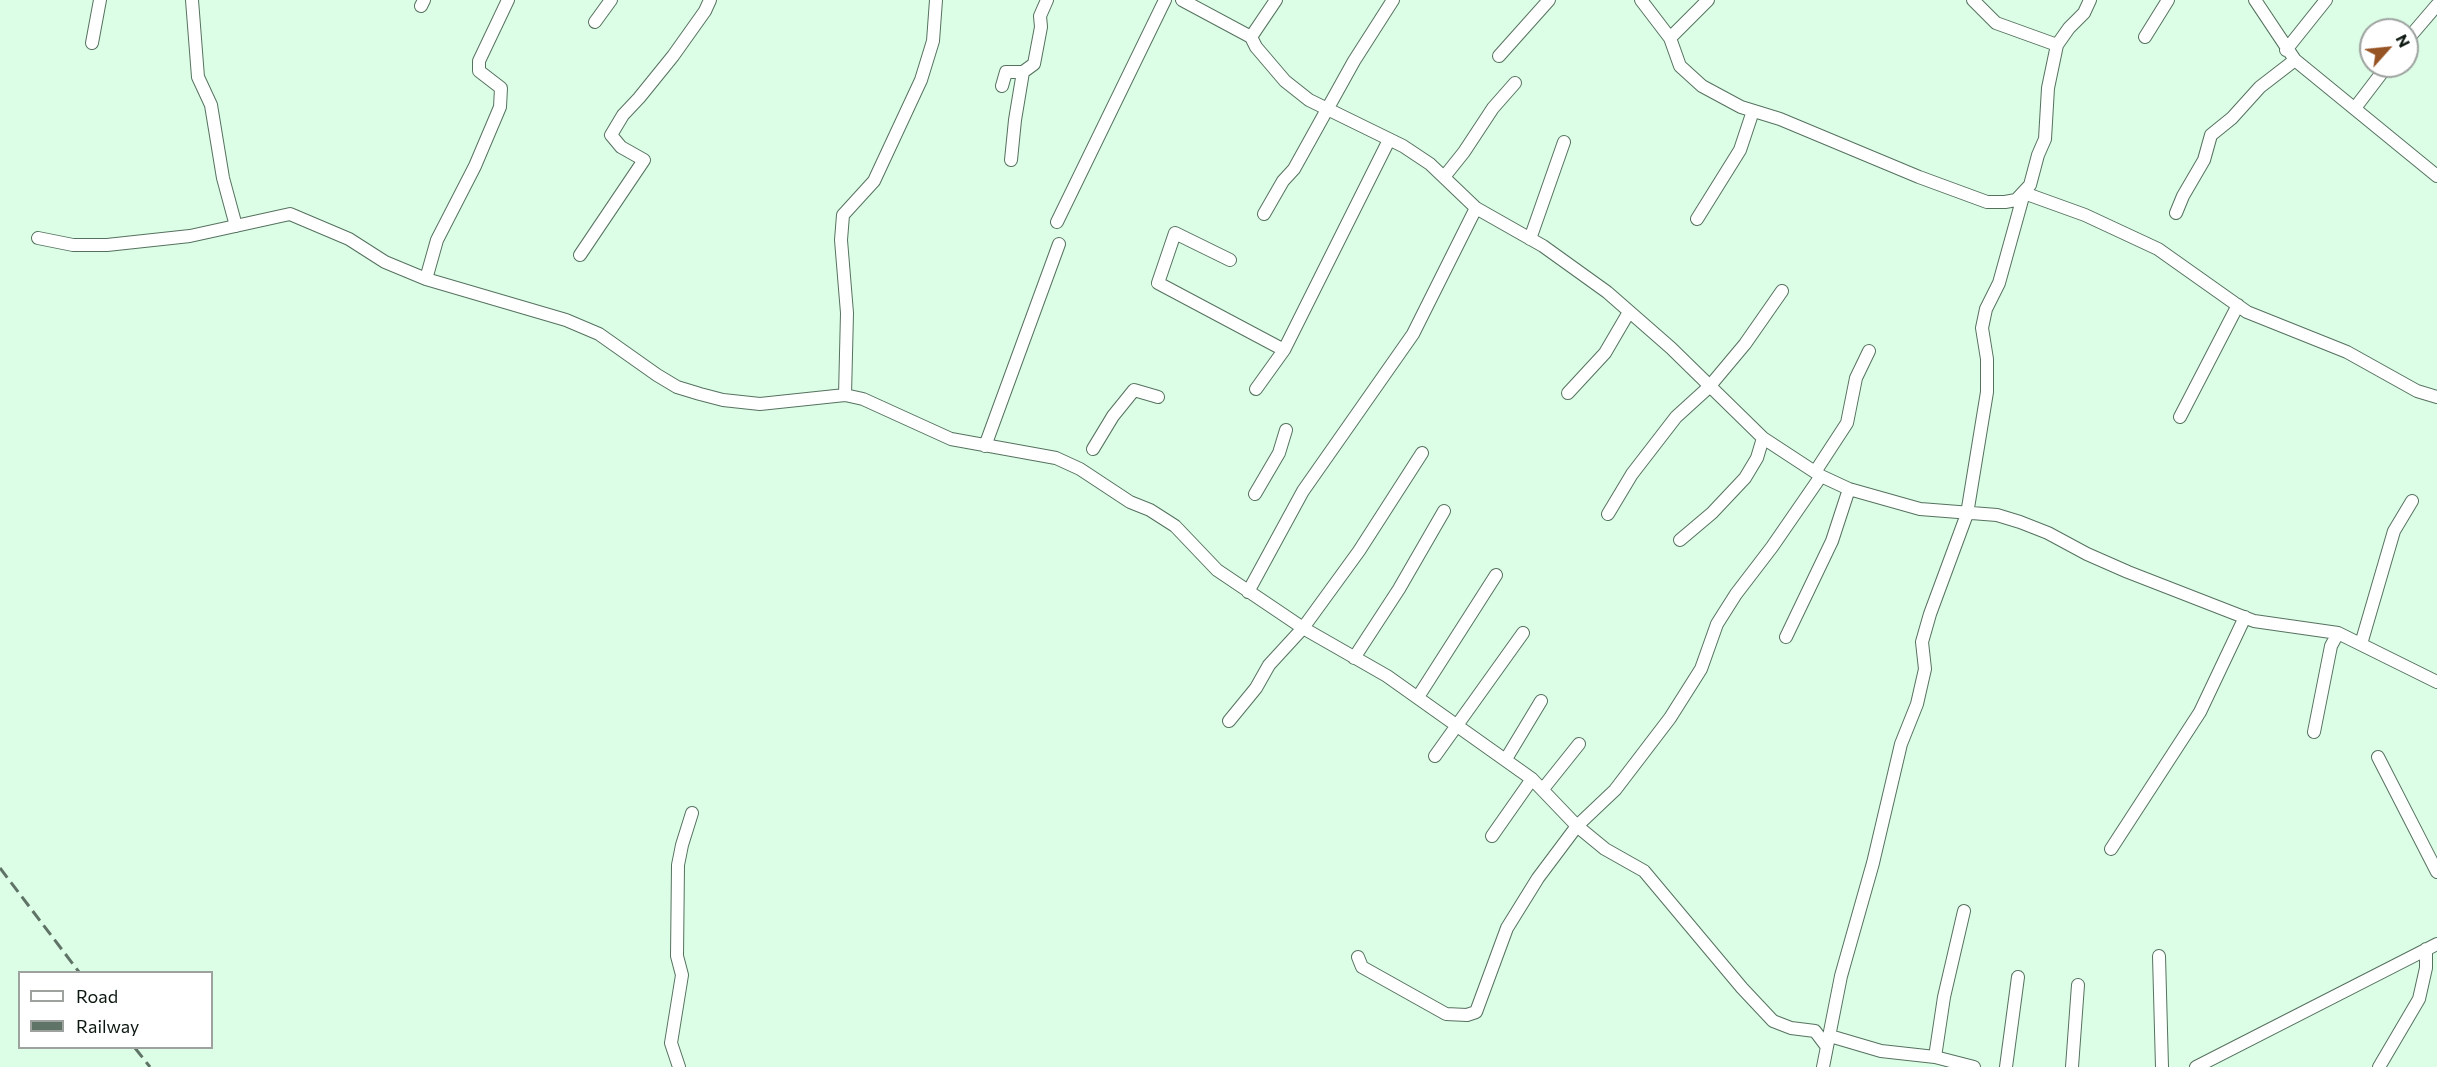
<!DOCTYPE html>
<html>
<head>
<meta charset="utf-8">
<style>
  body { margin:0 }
  #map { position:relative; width:2437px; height:1067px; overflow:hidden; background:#dcfde6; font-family:Commissioner,sans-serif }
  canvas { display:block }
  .legend { position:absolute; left:18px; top:971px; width:195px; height:78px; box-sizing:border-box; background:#fff; border:2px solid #9da29f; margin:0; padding:8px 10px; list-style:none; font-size:18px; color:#0b170f }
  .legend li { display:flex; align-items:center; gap:12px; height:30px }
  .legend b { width:30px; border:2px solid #9da29f }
  .north { position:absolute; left:2359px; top:18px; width:60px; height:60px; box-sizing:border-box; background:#fff; border:2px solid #9da29f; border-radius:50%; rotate:63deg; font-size:16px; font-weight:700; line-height:24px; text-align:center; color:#0b170f }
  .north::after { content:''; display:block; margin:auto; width:21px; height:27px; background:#965323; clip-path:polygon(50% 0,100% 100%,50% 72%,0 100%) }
</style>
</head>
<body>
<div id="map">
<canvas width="2437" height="1067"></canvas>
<ul class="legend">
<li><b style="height:8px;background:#fff"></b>Road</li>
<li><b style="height:8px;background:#5f7466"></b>Railway</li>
</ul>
<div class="north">N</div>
</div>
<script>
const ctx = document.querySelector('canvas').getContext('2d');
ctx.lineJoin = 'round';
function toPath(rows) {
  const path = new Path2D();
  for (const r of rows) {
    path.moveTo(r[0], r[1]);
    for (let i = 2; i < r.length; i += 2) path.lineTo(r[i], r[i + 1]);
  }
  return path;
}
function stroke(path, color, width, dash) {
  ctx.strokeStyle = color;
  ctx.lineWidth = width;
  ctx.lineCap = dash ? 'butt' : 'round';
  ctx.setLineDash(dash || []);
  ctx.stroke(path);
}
const minor = toPath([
  [192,0,198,77,211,105,223,178,236,226],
  [1182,0,1251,37,1256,47,1285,81,1309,100,1403,146,1430,164,1476,208,1543,246,1607,292,1671,348,1763,438,1821,476,1849,489,1920,509,1997,515,2020,522,2048,533,2087,554,2128,572,2254,621,2338,633,2437,682],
  [1641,0,1670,38,1680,66,1702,86,1741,107,1780,119,1919,177,1987,202,2005,202,2016,200,2030,185,2038,155,2045,139,2048,88,2057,45,2069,28,2084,13,2090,0],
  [1973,0,1996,23,2057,45],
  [2255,0,2295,60,2437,176],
  [421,6,424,0],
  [595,22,611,0],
  [1251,37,1276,0],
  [2145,37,2168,0],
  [1670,38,1708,0],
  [2407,40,2437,5],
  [92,43,100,0],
  [2286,50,2326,0],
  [1499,56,1549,0],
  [1002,86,1006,72,1023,72],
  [2355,108,2387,66],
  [1011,160,1015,120,1023,72,1034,64,1041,27,1040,16,1047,0],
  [1444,177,1464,152,1493,108,1515,83],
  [2024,193,2085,215,2158,249,2247,312,2347,352,2417,391,2437,397],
  [2176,213,2183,196,2204,160,2211,135,2232,118,2260,87,2295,60],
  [1264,214,1283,181,1294,169,1354,61,1393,0],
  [1697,219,1740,150,1753,111],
  [1057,222,1165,0],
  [38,238,73,245,107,245,190,236,290,214,349,239,385,262,426,279,566,320,599,334,657,375,677,387,700,394,723,400,760,404,845,395,863,399,951,439,1056,458,1080,469,1130,502,1150,510,1175,526,1217,570,1303,628,1359,551,1422,453],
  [1530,239,1564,142],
  [580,255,644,160,621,147,611,135,623,115,639,98,673,56,705,11,710,0],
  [1230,260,1175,233,1158,283,1284,350],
  [426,279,437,240,475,166,500,107,501,88,479,71,479,61,508,0],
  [1256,389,1284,350,1389,140],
  [1568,393,1605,353,1629,312],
  [845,395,847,313,841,240,843,215,874,181,921,80,933,41,936,0],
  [2180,417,2238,305],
  [985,446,1059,244],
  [1093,449,1113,416,1134,390,1158,397],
  [1815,472,1847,423,1856,378,1869,351],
  [1255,494,1279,453,1286,430],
  [1608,514,1632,474,1676,417,1709,387,1745,344,1782,291],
  [1680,540,1712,513,1745,478,1757,458,1763,438],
  [1248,592,1303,491,1413,334,1476,208],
  [1786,637,1832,541,1849,489],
  [2361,644,2394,531,2412,501],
  [1354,658,1399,589,1444,511],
  [1418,697,1496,575],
  [1229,721,1256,688,1269,665,1303,628,1387,676,1532,779,1577,826,1605,849,1644,871,1742,988,1773,1021,1791,1028,1815,1031,1827,1047],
  [2314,732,2331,646,2338,633],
  [1435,756,1523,633],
  [2378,757,2437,872],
  [1506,759,1541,701],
  [1543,789,1579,744],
  [1492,836,1532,779],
  [2111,849,2200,712,2245,617],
  [2159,956,2162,1067],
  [1358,957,1362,967,1446,1014,1467,1015,1476,1012,1507,928,1538,878,1577,826,1615,790,1670,718,1701,669,1717,624,1736,594,1772,547,1821,476],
  [1830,1036,1881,1051,1935,1057,1974,1067],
  [1935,1057,1944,997,1964,911],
  [679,1067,671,1043,682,975,677,956,678,865,682,845,692,813],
  [1823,1067,1841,976,1873,863,1901,744,1917,704,1925,669,1922,642,1930,614,1967,514,1987,392,1987,359,1982,328,1986,309,1999,283,2024,193],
  [2006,1067,2018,977],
  [2072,1067,2078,985],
  [2196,1067,2437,944],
  [2379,1067,2419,999,2426,968,2426,949]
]);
stroke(minor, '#55725f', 14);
stroke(minor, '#fff', 12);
stroke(toPath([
  [0,868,79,972],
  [135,1048,150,1067]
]), '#5f7466', 3, [12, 6]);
</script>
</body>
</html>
